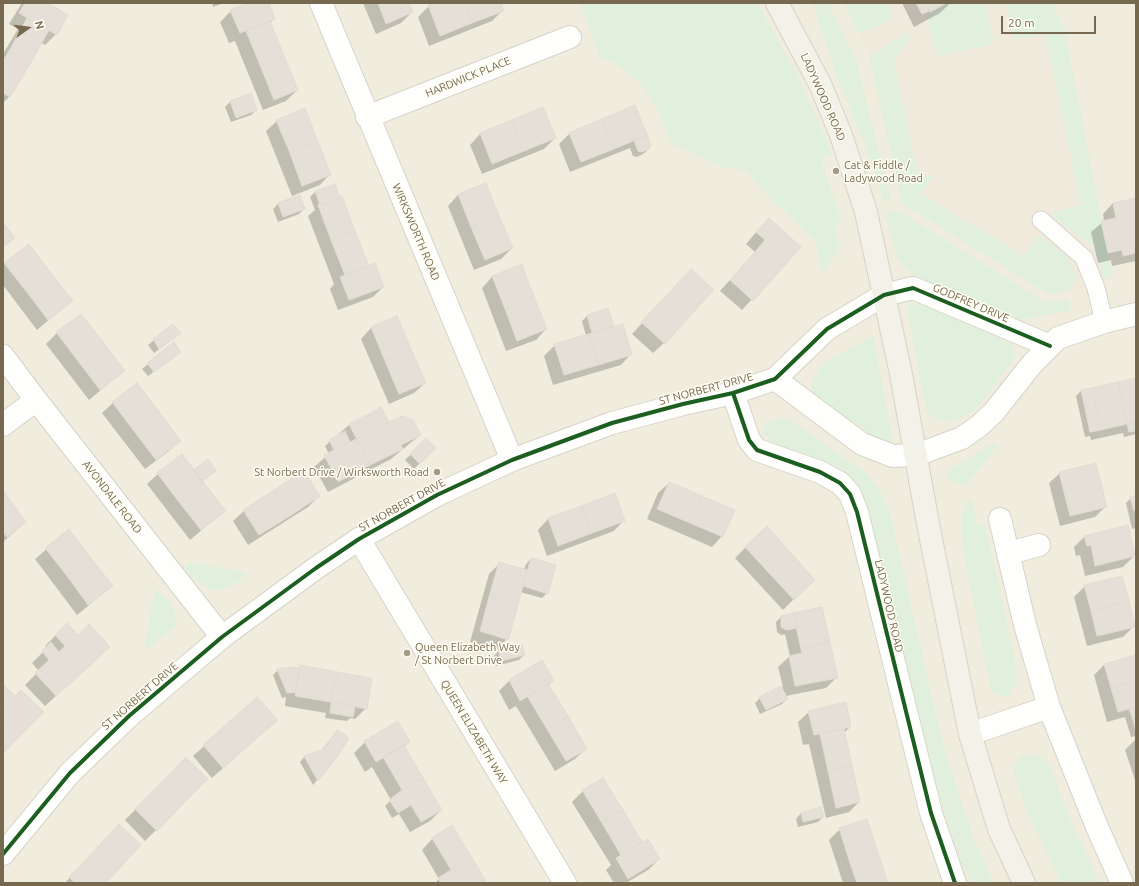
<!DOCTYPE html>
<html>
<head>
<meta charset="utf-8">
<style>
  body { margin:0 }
  #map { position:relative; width:1139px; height:886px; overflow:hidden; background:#f8f7f0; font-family:Ubuntu,sans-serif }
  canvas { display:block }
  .frame { position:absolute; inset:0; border:4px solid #77694f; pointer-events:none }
  .north { position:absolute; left:8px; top:8px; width:40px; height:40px; -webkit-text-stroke:3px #fefdf3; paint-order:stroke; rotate:76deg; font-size:11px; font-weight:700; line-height:16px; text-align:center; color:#77694f }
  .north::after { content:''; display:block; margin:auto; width:14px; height:18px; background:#77694f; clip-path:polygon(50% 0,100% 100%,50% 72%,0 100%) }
  .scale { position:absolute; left:1001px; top:16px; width:95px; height:18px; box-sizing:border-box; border:2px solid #77694f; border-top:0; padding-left:5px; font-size:12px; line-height:14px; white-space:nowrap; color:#77694f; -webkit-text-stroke:3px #fefdf3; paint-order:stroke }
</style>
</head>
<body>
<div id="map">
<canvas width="1139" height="886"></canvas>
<div class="frame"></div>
<div class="north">N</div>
<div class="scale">20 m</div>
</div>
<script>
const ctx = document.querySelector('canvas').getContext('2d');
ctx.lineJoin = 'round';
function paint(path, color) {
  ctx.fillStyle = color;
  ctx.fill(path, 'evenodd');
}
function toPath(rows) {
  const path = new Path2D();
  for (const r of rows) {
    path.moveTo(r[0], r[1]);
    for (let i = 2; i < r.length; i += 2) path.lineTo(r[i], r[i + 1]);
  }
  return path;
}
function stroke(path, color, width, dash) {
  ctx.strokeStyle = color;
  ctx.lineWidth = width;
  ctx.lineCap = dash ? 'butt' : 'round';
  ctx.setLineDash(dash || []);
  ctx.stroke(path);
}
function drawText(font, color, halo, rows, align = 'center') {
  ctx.font = font + ' Ubuntu,sans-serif';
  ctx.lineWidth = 3;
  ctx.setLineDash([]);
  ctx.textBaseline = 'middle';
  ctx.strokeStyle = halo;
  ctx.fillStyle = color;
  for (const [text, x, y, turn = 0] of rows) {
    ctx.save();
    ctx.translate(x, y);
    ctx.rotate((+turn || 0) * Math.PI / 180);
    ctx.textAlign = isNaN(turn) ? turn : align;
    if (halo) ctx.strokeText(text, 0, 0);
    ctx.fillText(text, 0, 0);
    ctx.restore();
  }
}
paint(toPath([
  [3,3,1136,3,1136,883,3,883]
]), '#f0edde');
paint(toPath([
  [844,3,1053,3,1065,33,1113,279,1050,295,902,203,869,56]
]), '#f0eadd');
paint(toPath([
  [580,3,756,3,773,30,801,82,832,154,821,160,841,219,835,224,840,250,822,272,815,241,765,193,745,170,722,167,671,143,659,111,640,83,620,66,600,58],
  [812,3,828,3,856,60,890,199,887,202,884,202,873,167,836,74],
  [844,3,887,3,894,17,859,34],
  [951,3,984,3,994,44,936,56,927,15],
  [1005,3,1053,3,1065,33,1113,279,1103,278,1097,253,1091,245,1050,215,1052,212,1081,205,1045,34,1014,40],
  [910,31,909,40,894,61,918,178,934,175,921,194,1024,256,1038,235,1066,256,1072,265,1076,280,1070,289,1050,295,902,203,869,56],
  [891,211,898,211,1047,303,1069,299,1071,310,1021,320,1008,318,912,274,897,258,886,217,887,213],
  [919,304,994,335,1013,346,1016,353,1012,362,973,412,953,421,938,420,927,414,908,313,908,305],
  [873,336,892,437,891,443,881,441,818,398,812,391,810,384,825,362],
  [782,417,795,423,867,474,880,490,891,517,938,724,951,770,972,835,994,883,973,883,962,864,943,808,923,735,865,498,856,482,839,466,771,442,763,434,764,427,771,420],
  [995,442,998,445,965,487,946,478,951,468,972,457],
  [971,498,978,526,985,525,1014,654,1017,680,1010,694,1004,697,997,695,991,690,963,551,962,517,964,506],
  [190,563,241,571,245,573,241,580,222,590,215,590,199,584,184,568],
  [155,588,172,604,177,621,175,627,147,649,145,646],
  [1033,755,1042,757,1050,766,1071,821,1100,883,1061,883,1026,809,1013,768,1022,756]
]), '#e1f0dc');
paint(toPath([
  [22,3,46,3,56,34,45,45,40,42,9,97,3,103,3,54,18,29,9,24],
  [212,3,224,3,213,7],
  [250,3,268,3,274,19,270,23,297,90,286,101,263,110,235,41,229,43,220,22,231,11],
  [363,3,408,3,412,12,401,23,376,34],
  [428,3,500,3,503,10,492,21,429,46,418,17,429,6],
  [902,3,950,3,940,13,914,27],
  [230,102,256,110,251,115,231,122,225,107],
  [634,107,649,149,643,154,637,157,633,156,630,148,570,172,559,144,570,133],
  [277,121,330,174,320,185,292,196,266,131],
  [480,134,555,138,544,149,482,174,470,145],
  [485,184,512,248,501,259,474,270,448,206,458,195],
  [315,192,383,287,373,297,338,310,330,289,334,284,308,216,315,210,310,197],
  [299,196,304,209,299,214,278,222,273,209,278,204],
  [1136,199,1136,261,1112,266,1111,260,1098,263,1091,232,1104,221,1103,214,1113,203],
  [758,230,800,247,742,310,720,291,755,252,746,244],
  [5,263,71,301,37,330,3,285,3,265],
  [521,266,546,329,536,340,506,351,482,288,492,277],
  [691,270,664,343,653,353,632,334],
  [587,316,613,326,610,329,631,354,621,365,553,385,544,356,555,345,586,336,582,321],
  [397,317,425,383,414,393,389,404,361,339,371,328],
  [173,325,174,338,154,353,148,345],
  [57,333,123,371,89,400,46,344],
  [173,344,174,357,148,376,142,369],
  [1136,379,1136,434,1124,437,1123,433,1091,440,1090,436,1085,437,1076,396,1081,391],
  [113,403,179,441,169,451,145,469,102,413],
  [380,409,388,422,384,426,420,435,391,459,328,492,314,467,329,454,325,446,349,425],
  [426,440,435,448,414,469,405,460],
  [193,471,215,471,202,482,224,511,190,540,147,484,158,474],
  [1060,473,1106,506,1095,517,1060,526,1049,483],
  [669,483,722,536,712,547,647,519,658,493],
  [3,493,25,522,3,542],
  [615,494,624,520,614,531,547,556,538,530,548,519],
  [319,496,308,507,248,545,233,521,244,511],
  [1136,497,1136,528,1132,529,1126,503,1131,498],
  [69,530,112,586,77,615,35,559],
  [1084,537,1134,556,1123,567,1085,576,1080,555,1076,556,1074,547],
  [746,547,803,590,783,610,735,558],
  [531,559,547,593,542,598,520,592,507,639,496,650,470,642,489,574,500,563,524,570,526,564],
  [1085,586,1134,626,1123,637,1087,646,1074,597],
  [821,608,837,677,826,688,786,696,787,699,782,704,760,714,755,703,760,698,783,687,778,667,790,656,785,634,781,635,777,632,776,622,781,617],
  [56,635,98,657,45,706,25,685,39,671,32,663,47,648,45,646],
  [499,650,524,655,519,660,496,666,494,656],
  [1136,656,1136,736,1131,737,1125,717,1107,722,1094,675,1105,664],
  [542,661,553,680,548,686,585,749,575,759,555,771,516,706,509,710,499,691,509,681],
  [301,666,366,708,355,719,350,718,347,721,325,718,326,713,285,706,286,697,282,698,273,675,278,670,298,669],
  [257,699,276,720,212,778,193,756],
  [809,712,850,727,844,733,859,802,849,812,826,818,809,744,803,745,798,722],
  [398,722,409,742,404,747,441,810,430,821,410,832,399,814,392,818,385,806,391,800,372,767,365,772,354,753,365,742],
  [337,731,336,757,313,785,300,762,305,756,322,750],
  [1136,739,1136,783,1125,750],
  [186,759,207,779,145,841,125,820],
  [603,779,642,844,659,859,648,870,626,883,614,883,606,870,611,865,572,802,583,791],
  [820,808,823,817,818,822,798,827,796,819,801,813],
  [452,827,486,883,435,883,439,879,422,850,432,839],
  [840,829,887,883,843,883,829,840],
  [108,836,104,883,65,883]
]), '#0003');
const building = toPath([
  [25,3,48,3,68,15,57,35,19,13,25,3],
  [248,3,269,3,275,19,240,33,230,10,248,3],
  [378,3,409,3,413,12,386,24,378,3],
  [433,3,464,3,472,23,440,36,428,5,433,3],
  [464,3,501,3,504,11,472,23,464,3],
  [916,3,925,3,929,11,922,14,916,3],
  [925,3,947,3,930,12,925,3],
  [27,18,49,30,30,64,9,51,27,18],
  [270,21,284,56,260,65,246,31,270,21],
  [9,51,30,64,10,97,3,93,3,61,9,51],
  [284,56,298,90,274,100,260,65,284,56],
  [251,93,257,110,236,118,230,101,251,93],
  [635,105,647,135,614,149,602,119,635,105],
  [543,107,556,138,524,151,512,120,543,107],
  [305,108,318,142,290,153,276,120,305,108],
  [602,119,614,149,581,162,569,133,602,119],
  [512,120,524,151,492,164,480,133,512,120],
  [647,135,651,146,649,149,642,152,638,151,634,140,647,135],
  [318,142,331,175,302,186,290,153,318,142],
  [486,183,499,216,471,227,458,194,486,183],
  [335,184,340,197,320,205,315,191,335,184],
  [300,195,305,209,283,217,278,203,300,195],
  [342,196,355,231,331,240,318,205,342,196],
  [1136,198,1136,253,1123,256,1122,250,1108,253,1101,221,1116,218,1113,203,1136,198],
  [499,216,513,248,485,260,471,227,499,216],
  [769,218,801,247,777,274,754,253,765,240,756,232,769,218],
  [3,222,15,238,3,247,3,222],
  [355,231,369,266,345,275,331,240,355,231],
  [29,244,51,273,26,291,4,263,29,244],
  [754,253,777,274,753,301,730,280,754,253],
  [375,263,384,287,349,300,340,277,375,263],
  [522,264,534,297,505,309,492,276,522,264],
  [691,269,714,290,689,317,666,296,691,269],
  [51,273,73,301,48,320,26,291,51,273],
  [666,296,689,317,665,344,641,322,666,296],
  [534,297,547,329,517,341,505,309,534,297],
  [608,308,614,326,592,333,587,315,608,308],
  [81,314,103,342,78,361,56,332,81,314],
  [397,316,411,349,385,361,371,327,397,316],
  [173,324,181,333,159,349,153,339,173,324],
  [623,324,632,355,598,365,589,334,623,324],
  [589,334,598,365,564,375,554,344,589,334],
  [103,342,125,371,100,390,78,361,103,342],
  [174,342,181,352,154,372,147,363,174,342],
  [411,349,426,383,399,394,385,361,411,349],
  [1136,378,1136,422,1127,424,1118,382,1136,378],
  [1118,382,1127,424,1101,430,1092,388,1118,382],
  [137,383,159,412,134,431,112,402,137,383],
  [1092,388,1101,430,1090,432,1081,390,1092,388],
  [381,407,389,422,377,428,369,414,381,407],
  [159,412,181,441,156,460,134,431,159,412],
  [369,414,377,428,402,416,413,420,421,435,401,445,403,449,370,465,349,424,369,414],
  [1136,422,1136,431,1129,432,1127,424,1136,422],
  [345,431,350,442,334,450,329,440,345,431],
  [426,438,436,448,420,464,410,454,426,438],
  [356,439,370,465,338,482,324,455,356,439],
  [182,454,204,483,179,502,157,473,182,454],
  [208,459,216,471,202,481,193,470,208,459],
  [1096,463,1107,507,1070,516,1059,472,1096,463],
  [304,471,320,496,290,516,274,490,304,471],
  [669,482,702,496,690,523,657,509,669,482],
  [204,483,226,511,201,530,179,502,204,483],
  [274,490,290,516,259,535,243,510,274,490],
  [4,492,26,522,7,537,3,532,4,492],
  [615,493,625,521,592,533,581,506,615,493],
  [702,496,735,510,723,537,690,523,702,496],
  [1136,496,1136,510,1134,511,1130,497,1136,496],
  [581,506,592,533,558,546,548,518,581,506],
  [1128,525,1135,556,1095,566,1091,545,1087,546,1084,536,1128,525],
  [767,526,791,553,769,573,745,547,767,526],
  [69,529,91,558,67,576,45,548,69,529],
  [791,553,815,580,794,600,769,573,791,553],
  [91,558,113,586,88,605,67,576,91,558],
  [531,558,556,565,548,594,523,586,531,558],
  [499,562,527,570,518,605,489,597,499,562],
  [1122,576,1129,601,1091,611,1084,585,1122,576],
  [489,597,518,605,508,640,480,631,489,597],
  [1129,601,1135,627,1097,636,1091,611,1129,601],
  [822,607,830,642,801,649,793,613,822,607],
  [793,613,797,628,786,630,781,627,781,616,793,613],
  [67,623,78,635,89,624,110,647,83,672,62,649,65,646,55,635,67,623],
  [51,642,59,652,62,649,83,672,56,696,35,673,49,660,42,651,51,642],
  [830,642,838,678,795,686,789,656,802,653,801,649,830,642],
  [522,644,525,655,501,661,498,649,522,644],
  [1136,655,1136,681,1111,688,1104,664,1136,655],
  [542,660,554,680,520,701,509,680,542,660],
  [300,665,337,672,331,702,295,696,300,665],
  [293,667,300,668,296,692,287,693,277,669,293,667],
  [337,672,372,678,367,709,331,702,337,672],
  [1136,681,1136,707,1118,712,1111,688,1136,681],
  [548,684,568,716,547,729,527,696,548,684],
  [3,685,16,696,3,710,3,685],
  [781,686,788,699,766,710,759,697,781,686],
  [21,690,44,712,18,738,3,723,3,710,21,690],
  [257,697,278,720,250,744,230,721,257,697],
  [331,702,355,707,353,717,330,713,331,702],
  [846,702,851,727,814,735,808,711,846,702],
  [1136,707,1136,719,1133,720,1129,709,1136,707],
  [568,716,587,749,566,761,547,729,568,716],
  [1136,719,1136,733,1133,720,1136,719],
  [230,721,250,744,223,768,203,745,230,721],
  [398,721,410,742,376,762,364,741,398,721],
  [3,723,18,738,3,754,3,723],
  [844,729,852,765,828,771,820,734,844,729],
  [337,730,349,738,337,757,324,749,337,730],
  [404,745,423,778,402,790,383,757,404,745],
  [324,749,337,757,318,781,304,756,324,749],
  [186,757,208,779,182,805,161,783,186,757],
  [852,765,860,802,836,808,828,771,852,765],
  [423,778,442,810,421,822,402,790,423,778],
  [603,778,623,810,602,823,582,790,603,778],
  [161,783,182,805,157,831,135,809,161,783],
  [402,790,411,805,398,813,389,800,402,790],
  [821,807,824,817,803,822,801,813,821,807],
  [623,810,642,842,621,855,602,823,623,810],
  [867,819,878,853,850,863,839,828,867,819],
  [119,824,141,845,116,872,94,851,119,824],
  [452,825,472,858,451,870,432,838,452,825],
  [648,839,660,859,628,879,616,858,648,839],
  [94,851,116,872,106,883,75,883,69,877,94,851],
  [878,853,888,883,857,883,850,863,878,853],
  [472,858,487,883,459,883,451,870,472,858],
  [451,870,459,883,441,883,438,878,451,870]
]);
paint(building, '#e4e0d7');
stroke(building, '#e1ddd2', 1);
const service = toPath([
  [1041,220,1084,258,1096,288,1104,322]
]);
const minor = toPath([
  [321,3,512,460],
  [367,117,570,37],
  [3,356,36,400,222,637],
  [733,393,749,440,757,450,820,472,840,483,850,494,857,512,931,813,955,883],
  [3,425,36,400],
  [1000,519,1025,625,1049,707,1097,827,1122,883],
  [359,539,565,883],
  [1009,553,1039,545],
  [970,734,1049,707]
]);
const tertiary = toPath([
  [775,379,862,444,893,456,916,455,962,438,979,426,994,412,1032,364,1058,338,1104,322,1136,314],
  [3,854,70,773,129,716,222,637,316,568,359,539,437,495,512,460,612,423,683,404,733,393,775,379,827,329,884,295,913,288,1050,346]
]);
const primary = toPath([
  [777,3,820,84,841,135,866,212,901,374,928,524,970,734,999,829,1024,883]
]);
stroke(service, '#d6d3ca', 19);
stroke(minor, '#d6d3ca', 24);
stroke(tertiary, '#d6d3ca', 24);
stroke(primary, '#d7d2c9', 24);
stroke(service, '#fefefd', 17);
stroke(minor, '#fefefd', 22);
stroke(tertiary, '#fefefd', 22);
stroke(primary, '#f2f2e8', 22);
stroke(toPath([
  [733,393,749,440,757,450,820,472,840,483,850,494,857,512,931,813,955,883],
  [3,854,70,773,129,716,222,637,316,568,359,539,437,495,512,460,612,423,683,404,733,393,775,379,827,329,884,295,913,288,1050,346]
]), '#1b5e20', 4);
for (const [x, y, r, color] of [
  [836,171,4,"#a49b87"],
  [437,472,4,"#a49b87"],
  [407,653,4,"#a49b87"]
]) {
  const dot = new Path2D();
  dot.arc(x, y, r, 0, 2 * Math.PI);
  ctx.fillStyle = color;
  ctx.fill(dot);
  stroke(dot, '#fefdf3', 1.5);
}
drawText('11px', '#77694f', '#fefdf3', [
  ["HARDWICK PLACE",468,77,-22],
  ["LADYWOOD ROAD",823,97,66],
  ["WIRKSWORTH ROAD",416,232,67],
  ["GODFREY DRIVE",971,303,23],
  ["ST NORBERT DRIVE",706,389,-15],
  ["AVONDALE ROAD",112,497,52],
  ["ST NORBERT DRIVE",402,505,-29],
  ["LADYWOOD ROAD",889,606,77],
  ["ST NORBERT DRIVE",140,696,-41],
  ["QUEEN ELIZABETH WAY",474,732,59]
]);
drawText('11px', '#77694f', '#fefdf3', [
  ["Cat & Fiddle /",844,165],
  ["Ladywood Road",844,178],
  ["St Norbert Drive / Wirksworth Road",429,472,"right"],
  ["Queen Elizabeth Way",415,647],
  ["/ St Norbert Drive",415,660]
], 'left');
</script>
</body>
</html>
